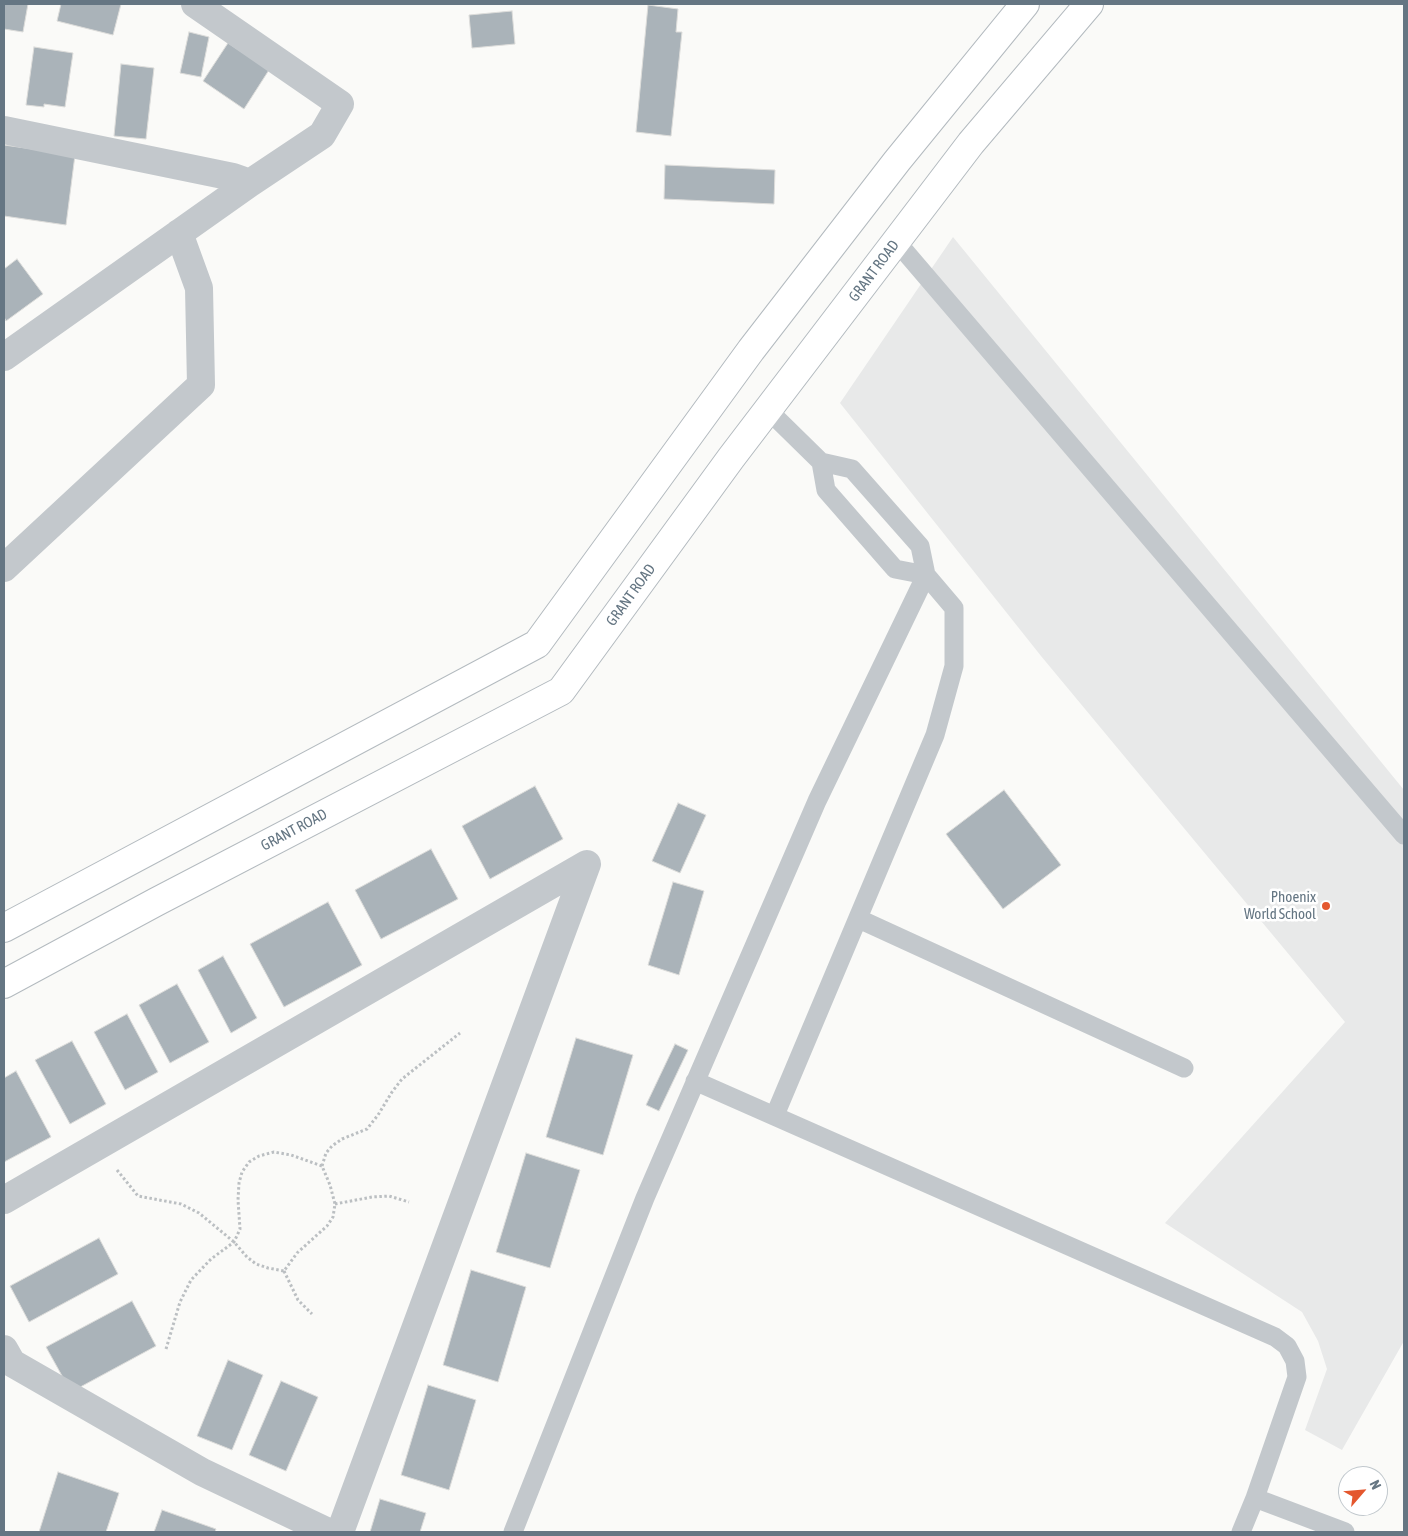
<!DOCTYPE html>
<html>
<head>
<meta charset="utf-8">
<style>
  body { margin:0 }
  #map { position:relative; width:1408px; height:1536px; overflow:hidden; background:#fafaf8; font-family:"Asap Condensed",sans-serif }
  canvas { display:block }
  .frame { position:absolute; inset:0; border:5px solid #657683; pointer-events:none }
  .north { position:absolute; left:1338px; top:1466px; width:50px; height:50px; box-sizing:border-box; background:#fff; border:1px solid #c1c8cd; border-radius:50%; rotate:63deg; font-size:14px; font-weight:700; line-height:20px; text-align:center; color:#657683 }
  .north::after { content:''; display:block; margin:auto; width:18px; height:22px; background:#e4572e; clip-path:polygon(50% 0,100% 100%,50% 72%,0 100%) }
</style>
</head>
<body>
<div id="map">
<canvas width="1408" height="1536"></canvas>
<div class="frame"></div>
<div class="north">N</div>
</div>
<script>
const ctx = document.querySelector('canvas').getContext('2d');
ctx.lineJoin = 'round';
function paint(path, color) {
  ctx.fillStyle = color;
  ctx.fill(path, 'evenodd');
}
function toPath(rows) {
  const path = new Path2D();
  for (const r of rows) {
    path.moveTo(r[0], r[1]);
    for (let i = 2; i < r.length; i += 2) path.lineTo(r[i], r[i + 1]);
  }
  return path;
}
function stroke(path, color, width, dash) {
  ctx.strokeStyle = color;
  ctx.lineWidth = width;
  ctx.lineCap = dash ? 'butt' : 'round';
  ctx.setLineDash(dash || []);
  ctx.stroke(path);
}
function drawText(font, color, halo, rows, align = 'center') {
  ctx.font = font + ' "Asap Condensed",sans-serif';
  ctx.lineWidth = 5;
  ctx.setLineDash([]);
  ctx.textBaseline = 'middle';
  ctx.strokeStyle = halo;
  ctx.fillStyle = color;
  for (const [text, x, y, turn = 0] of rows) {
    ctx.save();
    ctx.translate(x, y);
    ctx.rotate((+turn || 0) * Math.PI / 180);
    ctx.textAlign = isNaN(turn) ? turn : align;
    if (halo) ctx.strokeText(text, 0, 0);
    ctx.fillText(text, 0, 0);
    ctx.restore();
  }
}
paint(toPath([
  [953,237,1404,790,1404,1341,1342,1450,1305,1430,1327,1369,1318,1341,1302,1312,1165,1223,1345,1022,1041,656,840,403]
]), '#e8e9e9');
const building = toPath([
  [4,4,28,4,23,32,4,29,4,4],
  [61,4,121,4,113,35,57,21,61,4],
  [648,5,678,9,676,32,682,32,671,136,636,132,648,5],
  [512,11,515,44,472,48,469,15,512,11],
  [189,32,209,37,201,77,180,73,189,32],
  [228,43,269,70,244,109,203,81,228,43],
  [34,47,73,53,65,107,44,104,44,107,26,105,34,47],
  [121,64,154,68,146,139,114,136,121,64],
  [4,145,75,155,66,225,4,216,4,145],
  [665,165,775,170,774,204,664,199,665,165],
  [17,259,43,294,6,321,4,317,4,269,17,259],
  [535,786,563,839,490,879,462,826,535,786],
  [1004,790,1061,865,1003,909,946,834,1004,790],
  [678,803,706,815,680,873,652,861,678,803],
  [431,849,458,899,381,939,355,890,431,849],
  [673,882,704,891,679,975,648,965,673,882],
  [328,902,362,965,284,1007,250,944,328,902],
  [223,956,257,1018,231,1033,198,970,223,956],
  [177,984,209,1042,170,1063,139,1005,177,984],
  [127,1014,158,1072,125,1090,94,1032,127,1014],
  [576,1038,633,1055,603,1155,546,1137,576,1038],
  [72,1041,106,1104,70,1124,35,1060,72,1041],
  [675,1044,688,1050,659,1111,646,1105,675,1044],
  [16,1071,51,1137,4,1162,4,1078,16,1071],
  [526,1153,580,1170,550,1268,496,1252,526,1153],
  [99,1238,118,1274,29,1322,10,1286,99,1238],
  [471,1270,526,1287,498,1382,443,1365,471,1270],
  [132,1301,156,1346,71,1392,46,1347,132,1301],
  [228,1360,263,1375,232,1450,197,1436,228,1360],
  [281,1381,318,1397,286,1471,249,1455,281,1381],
  [428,1385,476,1400,449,1490,401,1475,428,1385],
  [58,1472,119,1493,106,1532,39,1532,58,1472],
  [380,1499,426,1513,420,1532,370,1532,380,1499],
  [162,1510,216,1529,215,1532,154,1532,162,1510]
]);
paint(building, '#aab3b9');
stroke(building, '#dcdcda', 1);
const secondary = toPath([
  [4,928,537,644,751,350,897,161,1025,4],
  [4,984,156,902,561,691,731,458,971,143,1089,4]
]);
stroke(secondary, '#b3babf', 30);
stroke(toPath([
  [322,1166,326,1153,332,1146,342,1139,367,1129,378,1115,392,1092,402,1079,460,1033],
  [117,1170,138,1196,181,1204,199,1213,234,1242,247,1257,256,1264,268,1268,284,1271],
  [335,1204,372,1197,389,1196,409,1202],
  [284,1271,298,1300,312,1314],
  [166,1349,180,1302,191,1280,211,1259,234,1242,240,1229,238,1200,239,1183,242,1172,249,1162,259,1156,274,1152,291,1155,322,1166,330,1185,335,1204,333,1217,327,1226,297,1253,284,1271]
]), '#bbbfc2', 3, [2.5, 2.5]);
stroke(toPath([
  [896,241,1404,835],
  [768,410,821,462],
  [821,462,852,469,920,546,926,575,895,569,826,490,821,462],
  [859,919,1184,1068],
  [695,1081,1275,1337,1287,1346,1295,1361,1297,1377,1255,1498,1241,1532],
  [1255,1498,1345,1532],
  [513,1532,645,1198,817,801,926,575,954,608,954,666,935,735,775,1115]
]), '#c3c8cc', 19);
stroke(toPath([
  [4,130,233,177,250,183,322,135,340,104,195,4],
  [4,357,250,183],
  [4,568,201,385,199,288,179,233],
  [4,1200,587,864,340,1532],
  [4,1349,12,1363,202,1472,328,1532]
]), '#c3c8cc', 28);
stroke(secondary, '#fff', 28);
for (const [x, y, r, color] of [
  [1326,906,5,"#e4572e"]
]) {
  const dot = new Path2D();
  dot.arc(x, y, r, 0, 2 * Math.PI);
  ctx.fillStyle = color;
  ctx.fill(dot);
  stroke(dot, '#fff', 2);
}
drawText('15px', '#657683', '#fff', [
  ["GRANT ROAD",874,271,-53],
  ["GRANT ROAD",631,595,-54],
  ["GRANT ROAD",294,830,-28]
]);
drawText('15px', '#657683', '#fff', [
  ["Phoenix",1316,897],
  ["World School",1316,914]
], 'right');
</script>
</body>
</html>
